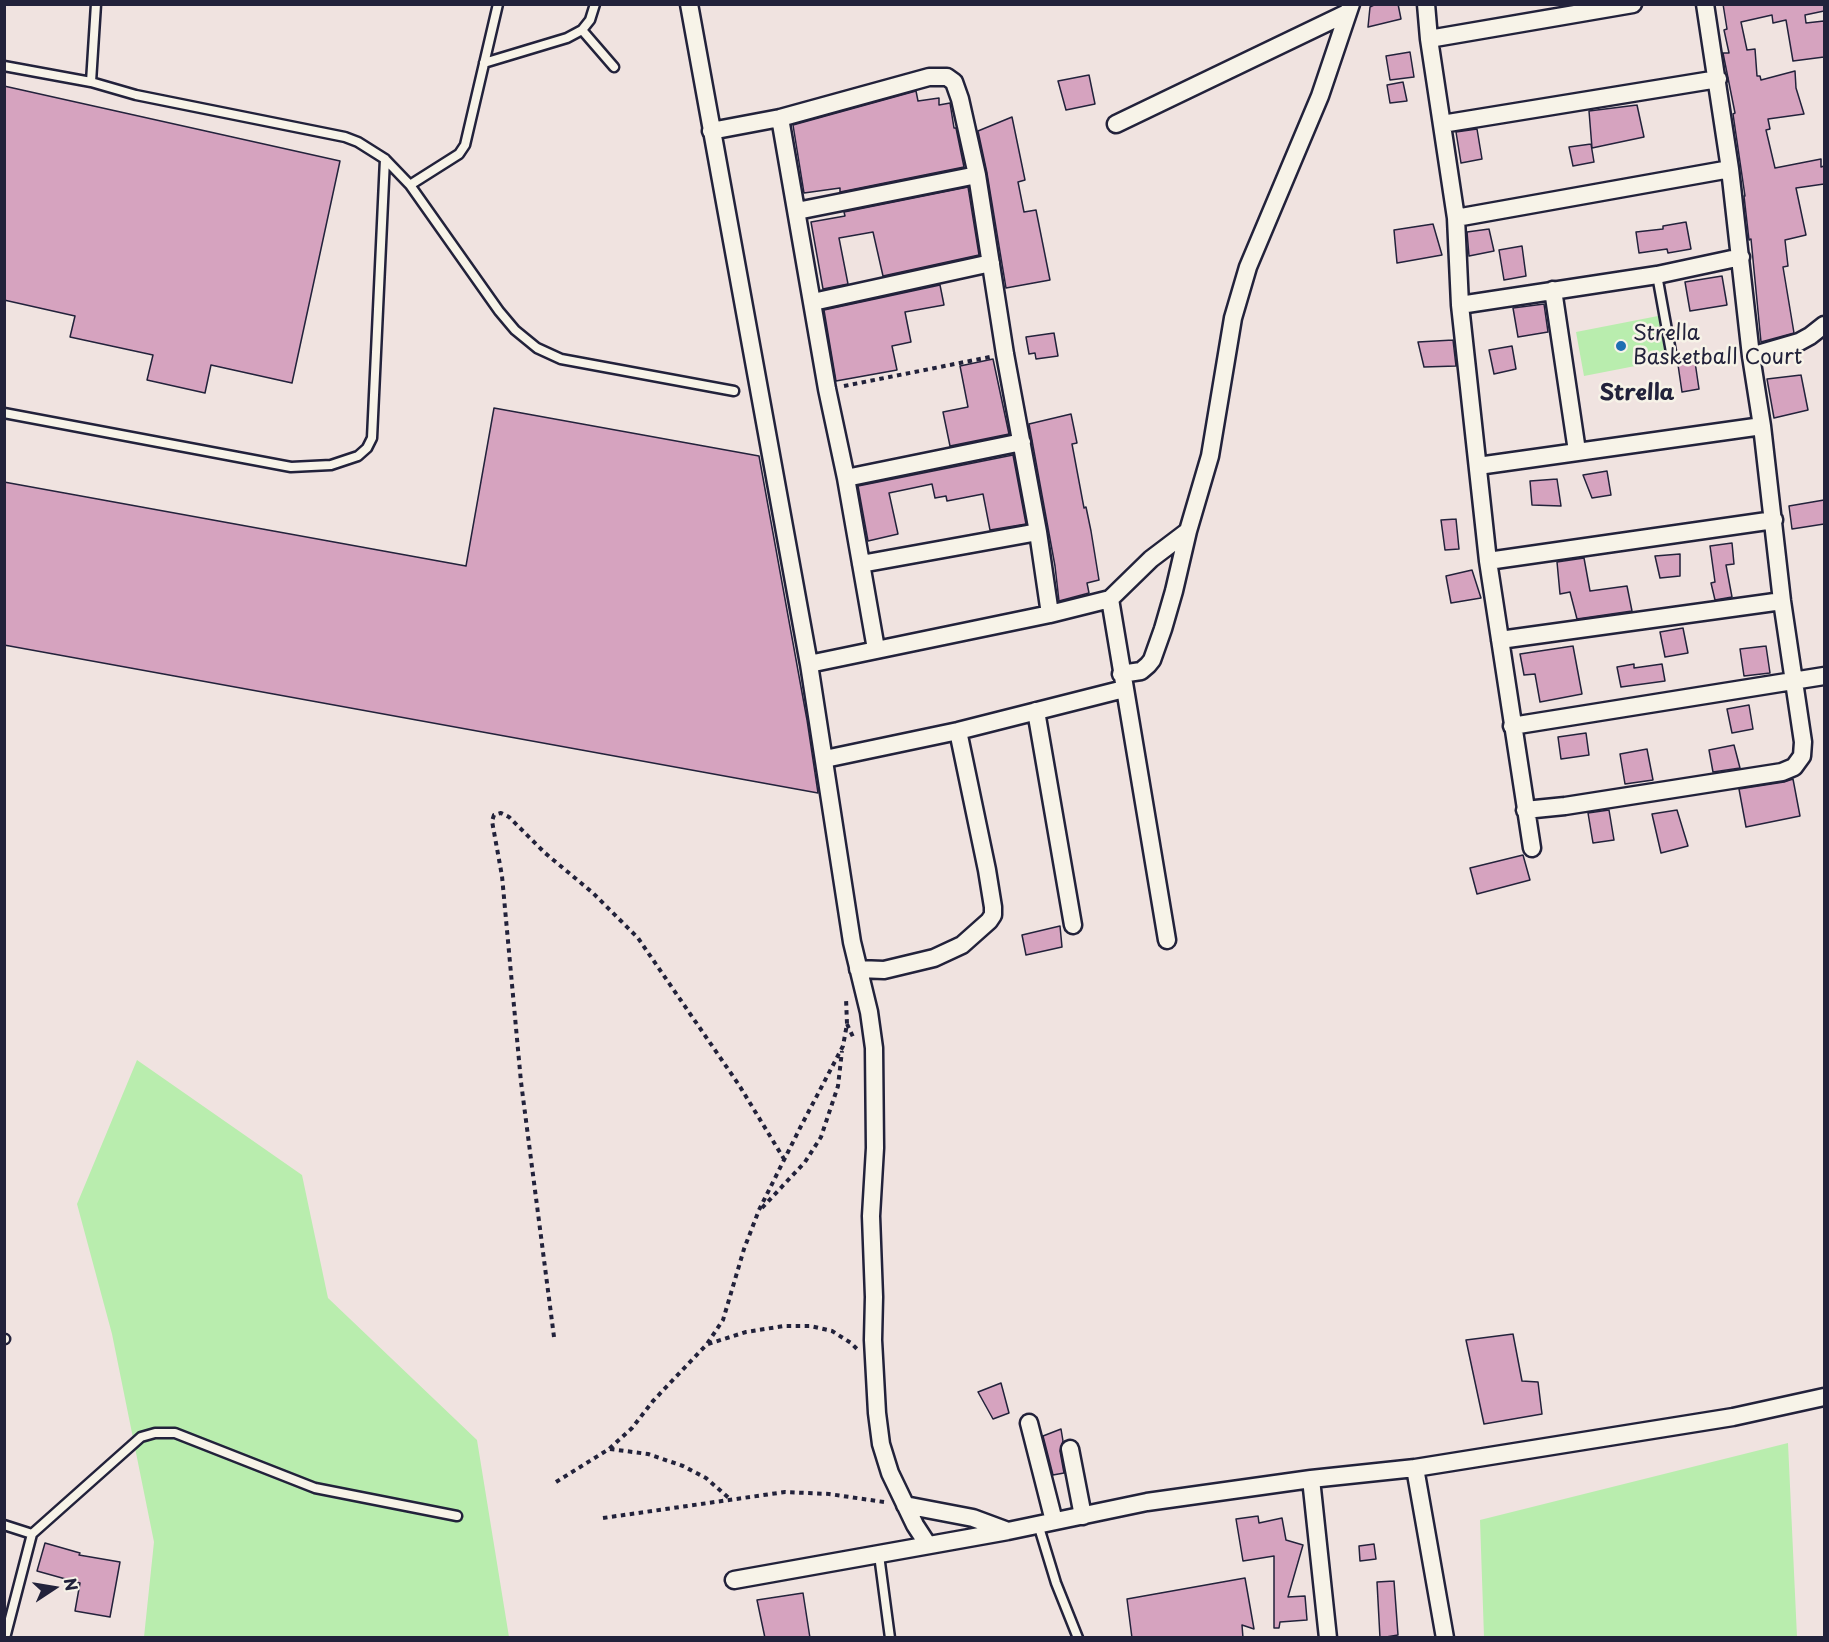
<!DOCTYPE html>
<html>
<head>
<meta charset="utf-8">
<style>
  body { margin:0 }
  #map { position:relative; width:1829px; height:1642px; overflow:hidden; background:#f0e3e0; font-family:"Playpen Sans",sans-serif }
  canvas { display:block }
  .frame { position:absolute; inset:0; border:6px solid #22223b; pointer-events:none }
  .north { position:absolute; left:24px; top:1558px; width:60px; height:60px; -webkit-text-stroke:4px #f7f3e8; paint-order:stroke; rotate:78deg; font-size:16px; font-weight:700; line-height:24px; text-align:center; color:#22223b }
  .north::after { content:''; display:block; margin:auto; width:21px; height:27px; background:#22223b; clip-path:polygon(50% 0,100% 100%,50% 72%,0 100%) }
</style>
</head>
<body>
<div id="map">
<canvas width="1829" height="1642"></canvas>
<div class="frame"></div>
<div class="north">N</div>
</div>
<script>
const ctx = document.querySelector('canvas').getContext('2d');
ctx.lineJoin = 'round';
function paint(path, color) {
  ctx.fillStyle = color;
  ctx.fill(path, 'evenodd');
}
function toPath(rows) {
  const path = new Path2D();
  for (const r of rows) {
    path.moveTo(r[0], r[1]);
    for (let i = 2; i < r.length; i += 2) path.lineTo(r[i], r[i + 1]);
  }
  return path;
}
function stroke(path, color, width, dash) {
  ctx.strokeStyle = color;
  ctx.lineWidth = width;
  ctx.lineCap = dash ? 'butt' : 'round';
  ctx.setLineDash(dash || []);
  ctx.stroke(path);
}
function drawText(font, color, halo, rows, align = 'center') {
  ctx.font = font + ' "Playpen Sans",sans-serif';
  ctx.lineWidth = 5;
  ctx.setLineDash([]);
  ctx.textBaseline = 'middle';
  ctx.strokeStyle = halo;
  ctx.fillStyle = color;
  for (const [text, x, y, turn = 0] of rows) {
    ctx.save();
    ctx.translate(x, y);
    ctx.rotate((+turn || 0) * Math.PI / 180);
    ctx.textAlign = isNaN(turn) ? turn : align;
    if (halo) ctx.strokeText(text, 0, 0);
    ctx.fillText(text, 0, 0);
    ctx.restore();
  }
}
paint(toPath([
  [1658,316,1666,360,1584,376,1576,332],
  [137,1060,302,1175,328,1298,477,1440,509,1637,144,1637,154,1542,112,1334,77,1204],
  [1788,1443,1797,1637,1484,1637,1480,1520]
]), '#b9edae');
const building = toPath([
  [1376,4,1398,4,1401,19,1368,27,1370,7,1376,4],
  [1723,4,1824,4,1824,11,1805,15,1806,23,1824,21,1824,57,1793,61,1786,20,1773,23,1772,15,1741,22,1747,50,1755,49,1757,76,1760,76,1761,80,1795,71,1796,88,1804,114,1768,119,1770,129,1766,130,1775,168,1821,159,1821,167,1824,166,1824,184,1796,188,1806,235,1785,240,1788,266,1783,267,1794,333,1761,342,1751,239,1749,240,1744,196,1745,196,1733,114,1735,113,1723,53,1729,53,1724,30,1727,29,1723,4],
  [1410,52,1414,77,1390,80,1386,56,1410,52],
  [1089,75,1095,104,1066,110,1058,81,1089,75],
  [1403,82,1407,101,1390,103,1387,85,1403,82],
  [4,86,340,161,292,383,211,365,205,393,147,380,153,355,70,337,75,316,4,300,4,86],
  [916,91,918,101,939,98,939,105,950,103,954,128,956,128,964,167,840,192,840,188,804,193,793,125,916,91],
  [1637,105,1644,137,1592,148,1589,111,1637,105],
  [1012,117,1025,180,1018,182,1024,212,1036,210,1050,280,1006,288,987,173,978,131,1012,117],
  [1477,129,1482,159,1461,163,1456,132,1477,129],
  [1591,144,1594,162,1573,166,1569,147,1591,144],
  [968,187,979,255,883,276,873,232,839,238,848,284,823,289,811,222,845,216,844,212,968,187],
  [1686,222,1691,249,1668,253,1667,249,1639,253,1636,232,1663,229,1663,226,1686,222],
  [1433,224,1442,255,1397,263,1394,230,1433,224],
  [1489,229,1494,251,1469,256,1467,232,1489,229],
  [1522,246,1526,276,1504,280,1499,250,1522,246],
  [1722,276,1727,305,1690,311,1685,282,1722,276],
  [940,285,944,305,905,312,911,342,892,346,897,370,836,381,824,310,940,285],
  [1544,304,1548,332,1518,337,1513,308,1544,304],
  [1054,333,1058,356,1036,359,1035,353,1029,354,1026,337,1054,333],
  [1453,340,1456,366,1424,367,1418,342,1453,340],
  [1512,346,1516,369,1494,374,1489,350,1512,346],
  [1694,355,1699,389,1682,392,1677,358,1694,355],
  [993,359,1009,434,950,446,943,412,968,407,960,366,993,359],
  [1801,375,1808,410,1774,418,1767,379,1801,375],
  [494,408,759,456,807,720,818,793,4,645,4,482,466,566,494,408],
  [1071,414,1077,443,1072,444,1084,508,1086,507,1091,531,1099,580,1087,583,1089,593,1059,601,1055,566,1029,424,1071,414],
  [1013,455,1026,524,990,530,983,494,947,501,946,496,935,498,932,484,889,493,898,534,868,541,858,486,1013,455],
  [1607,471,1611,495,1592,498,1583,475,1607,471],
  [1557,479,1561,506,1532,505,1530,481,1557,479],
  [1824,500,1824,524,1792,529,1789,506,1824,500],
  [1456,519,1459,549,1445,550,1441,520,1456,519],
  [1732,543,1734,564,1726,565,1732,597,1715,600,1711,583,1715,582,1710,546,1732,543],
  [1680,554,1680,576,1660,578,1655,556,1680,554],
  [1584,558,1590,591,1627,586,1632,611,1577,619,1570,592,1560,594,1557,562,1584,558],
  [1472,570,1481,598,1451,603,1446,576,1472,570],
  [1683,628,1688,653,1665,657,1660,632,1683,628],
  [1573,646,1582,694,1540,702,1535,674,1524,675,1520,654,1573,646],
  [1766,646,1770,673,1744,676,1740,649,1766,646],
  [1634,664,1634,668,1662,664,1665,681,1621,687,1617,667,1634,664],
  [1749,705,1753,729,1732,733,1727,709,1749,705],
  [1586,733,1589,755,1561,759,1558,737,1586,733],
  [1734,745,1740,768,1713,772,1709,750,1734,745],
  [1647,749,1653,780,1625,784,1620,754,1647,749],
  [1793,779,1800,816,1746,827,1739,789,1784,782,1793,779],
  [1609,810,1614,840,1593,843,1588,813,1609,810],
  [1677,810,1688,846,1661,853,1652,814,1677,810],
  [1523,855,1530,880,1477,894,1470,868,1523,855],
  [1060,926,1062,947,1026,955,1022,935,1060,926],
  [1513,1334,1522,1381,1538,1382,1542,1414,1484,1424,1466,1340,1513,1334],
  [1001,1383,1009,1413,993,1419,978,1392,1001,1383],
  [1061,1429,1063,1441,1060,1451,1064,1473,1053,1475,1043,1436,1061,1429],
  [1258,1516,1259,1523,1282,1518,1286,1540,1303,1545,1288,1597,1305,1596,1307,1620,1280,1622,1279,1628,1274,1628,1274,1556,1243,1561,1236,1519,1258,1516],
  [45,1543,80,1553,79,1555,120,1562,110,1617,75,1611,80,1583,37,1571,45,1543],
  [1374,1544,1376,1559,1360,1561,1359,1546,1374,1544],
  [1245,1578,1254,1629,1242,1625,1243,1638,1132,1638,1127,1599,1245,1578],
  [1394,1581,1398,1635,1380,1638,1377,1582,1394,1581],
  [803,1593,810,1638,765,1638,757,1600,803,1593]
]);
paint(building, '#d6a3bf');
stroke(building, '#22223b', 1.5);
const lane = toPath([
  [582,30,614,67],
  [484,63,567,38,582,30,590,20,595,4],
  [4,66,91,82,136,95,345,137,358,142,385,159,410,185,499,311,515,330,537,348,561,359,734,391],
  [91,82,96,4],
  [410,185,459,154,465,145,498,4],
  [1657,275,1671,352],
  [4,413,291,467,331,465,358,456,367,448,372,438,385,159],
  [4,1339,5,1339],
  [1038,1524,1056,1583,1078,1638],
  [4,1525,32,1534,141,1437,155,1433,175,1433,315,1488,457,1516],
  [879,1555,890,1638],
  [5,1638,32,1534]
]);
const street = toPath([
  [689,4,809,664,852,942,869,1012,874,1048,875,1148,871,1216,874,1297,873,1340,877,1413,881,1444,890,1473,915,1525,928,1545],
  [1426,4,1429,39,1456,218,1460,305,1488,561,1532,848],
  [1429,39,1633,4],
  [780,118,827,389,846,478,876,649],
  [1116,124,1347,13],
  [1442,124,1718,79],
  [711,131,780,118,929,77,947,77,954,82,960,99,977,175,1005,354,1038,532,1050,614],
  [797,211,977,175],
  [1456,218,1730,169],
  [1553,290,1577,451],
  [813,302,991,263],
  [1460,305,1657,275,1741,257],
  [1751,356,1799,342,1810,336,1824,325],
  [1478,466,1762,426],
  [846,478,1022,442],
  [1488,561,1774,520],
  [861,564,1038,532],
  [1110,599,1167,940],
  [1500,640,1782,601],
  [809,664,1050,614,1110,599,1151,559,1188,531],
  [1121,674,1141,671,1148,665,1152,660,1163,629,1174,591,1188,531,1210,456,1233,318,1248,267,1320,96,1351,4],
  [1036,711,1073,925],
  [1512,726,1824,676],
  [825,759,958,731,1124,689],
  [1525,810,1565,806,1782,772,1794,767,1802,756,1803,742,1782,601,1762,426,1751,356,1730,169,1705,4],
  [858,969,884,970,934,958,962,945,989,921,993,915,993,907,987,870,958,731],
  [1029,1423,1054,1521],
  [1070,1449,1083,1516],
  [1415,1468,1445,1638],
  [1311,1479,1328,1638],
  [905,1505,973,1518,1008,1531],
  [734,1580,1008,1531,1147,1502,1311,1479,1415,1468,1733,1417,1824,1397]
]);
stroke(lane, '#22223b', 13);
stroke(street, '#22223b', 21);
stroke(toPath([
  [844,386,990,357],
  [847,1024,854,1039],
  [762,1208,805,1162,821,1137,838,1086,842,1051],
  [554,1337,521,1082,502,876,492,821,494,815,501,813,509,817,545,853,593,893,638,938,739,1085,784,1159],
  [708,1344,746,1332,784,1326,810,1326,832,1331,851,1343,857,1349],
  [610,1449,648,1454,683,1466,706,1478,730,1499],
  [556,1482,609,1449,632,1428,653,1401,707,1344,723,1320,744,1249,759,1210,800,1128,843,1046,847,1024,846,998],
  [603,1518,785,1492,829,1494,884,1502]
]), '#22223b', 4, [4.5, 4.5]);
stroke(lane, '#f7f3e8', 8);
stroke(street, '#f7f3e8', 16);
for (const [x, y, r, color] of [
  [1621,346,6,"#1f6fb2"]
]) {
  const dot = new Path2D();
  dot.arc(x, y, r, 0, 2 * Math.PI);
  ctx.fillStyle = color;
  ctx.fill(dot);
  stroke(dot, '#f7f3e8', 2);
}
drawText('21px', '#22223b', '#f7f3e8', [
  ["Strella",1633,334],
  ["Basketball Court",1633,358]
], 'left');
drawText('bold 22px', '#22223b', '#f7f3e8', [
  ["Strella",1637,394]
]);
</script>
</body>
</html>
